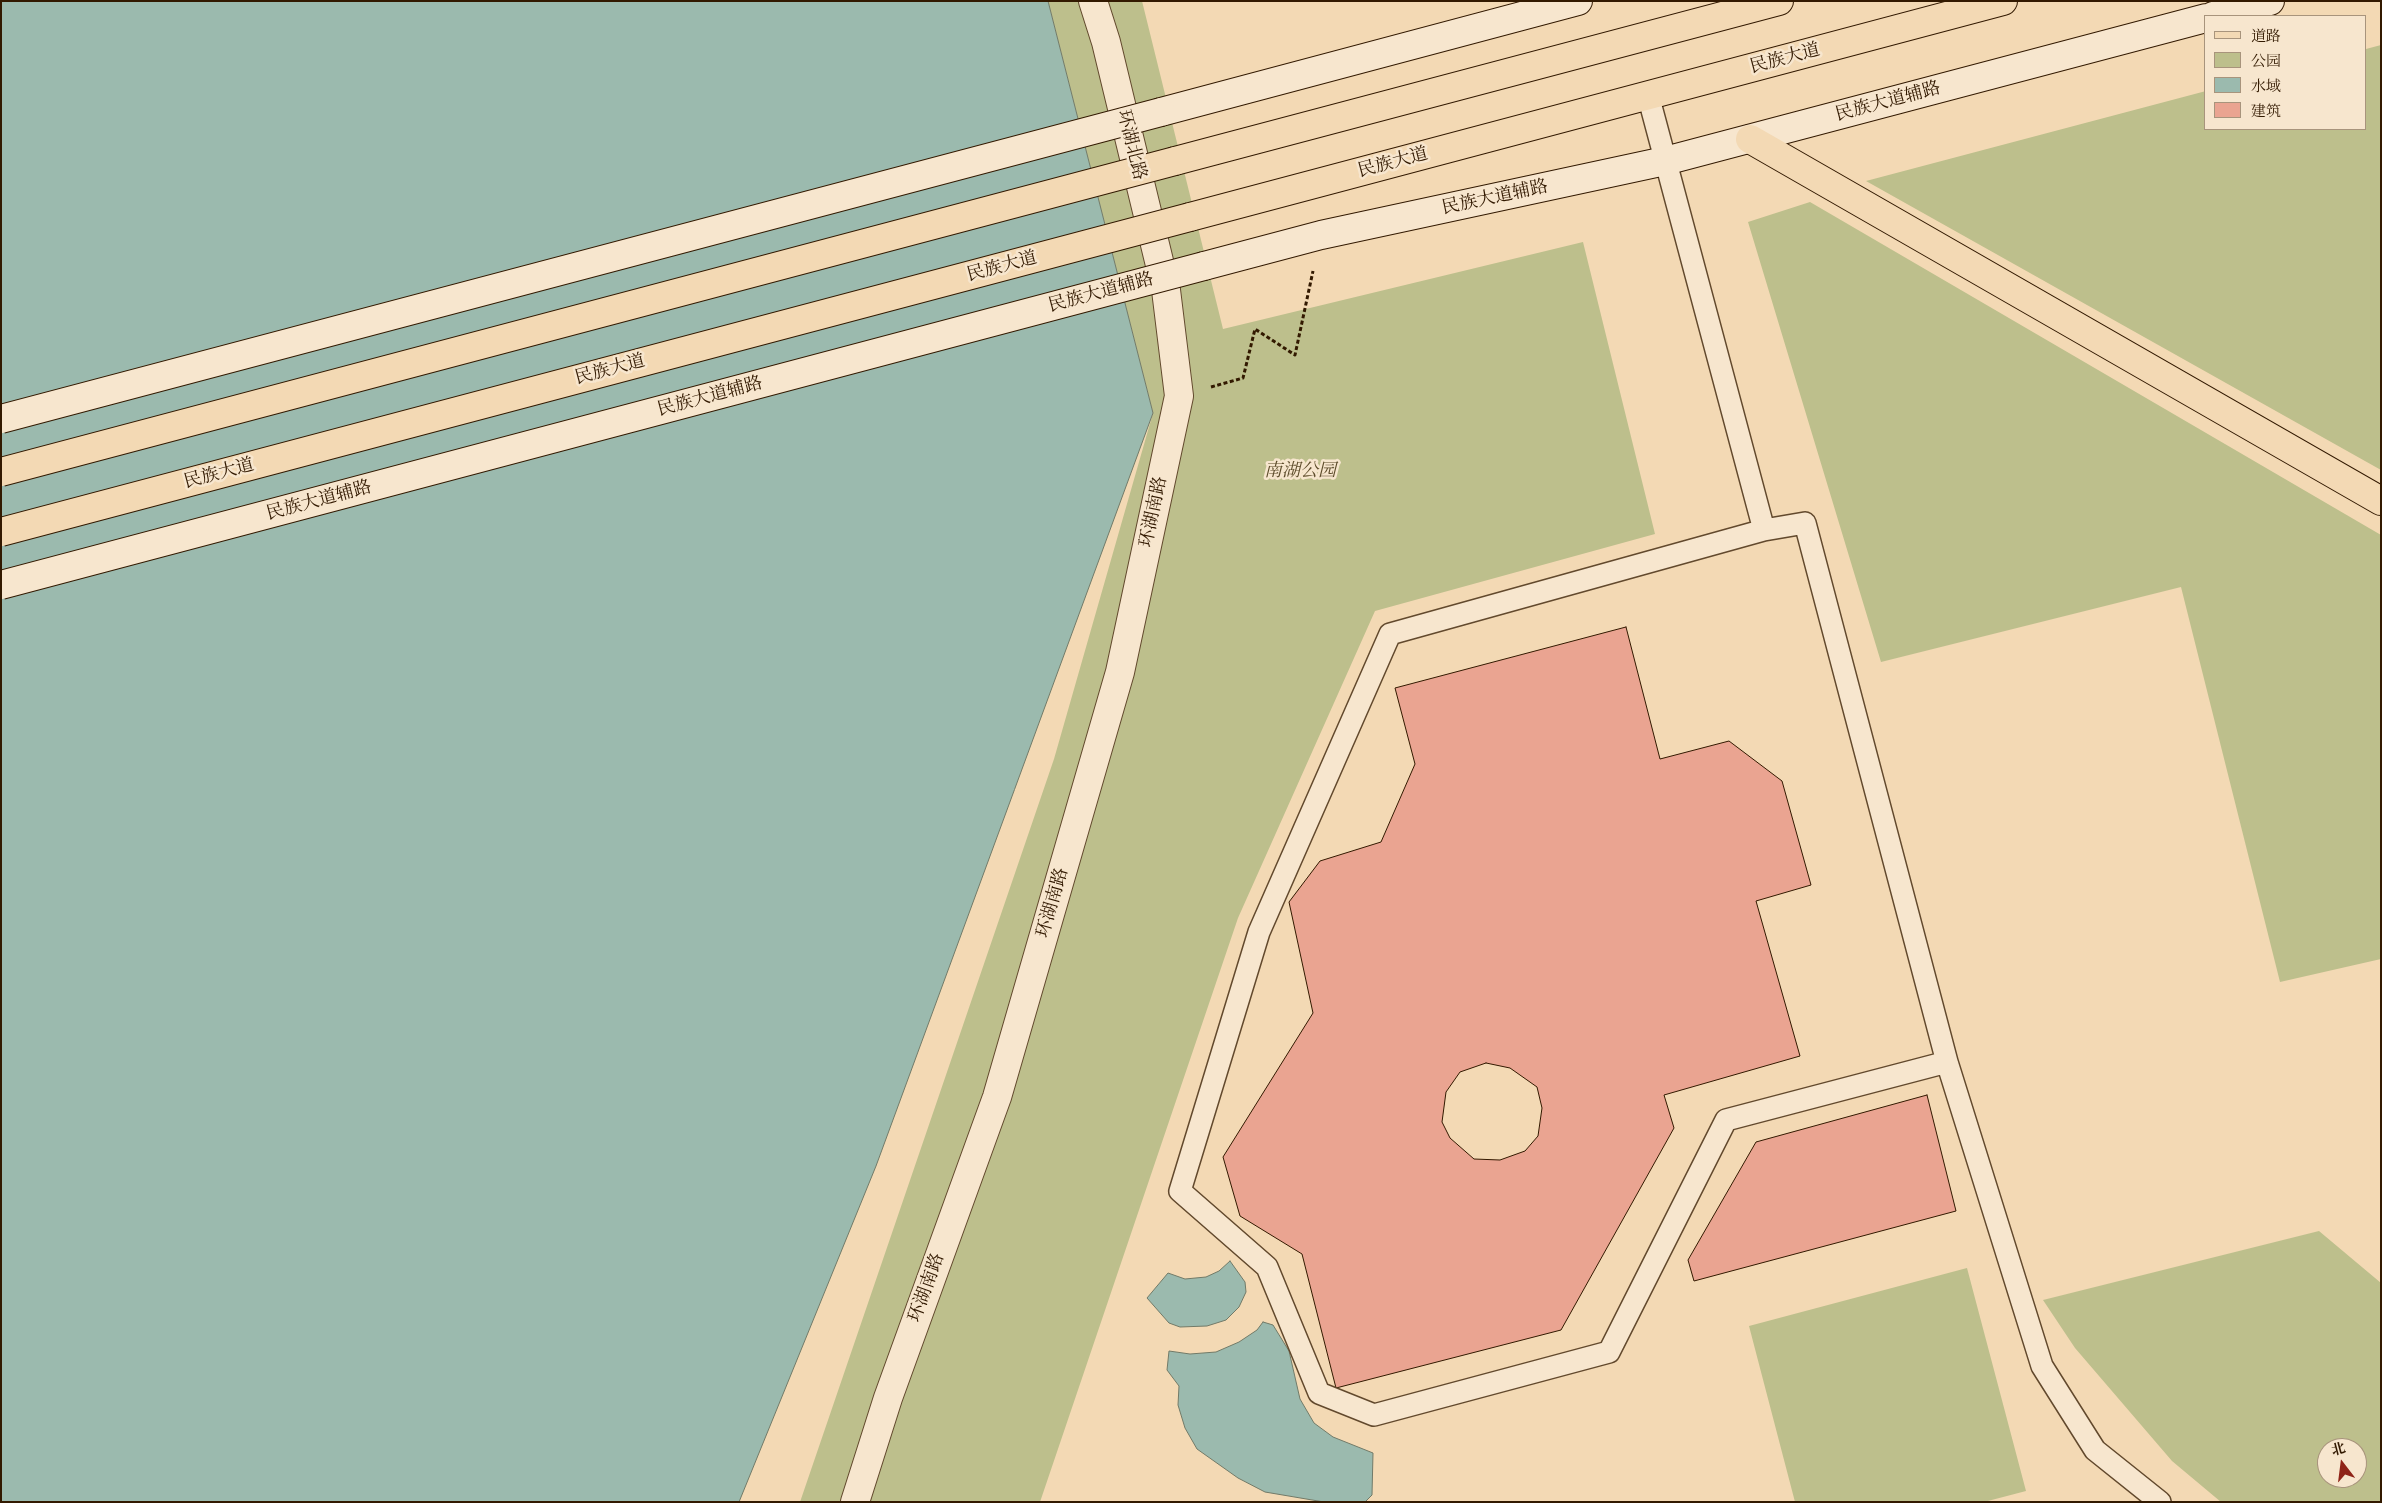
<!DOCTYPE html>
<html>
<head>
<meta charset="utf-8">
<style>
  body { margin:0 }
  #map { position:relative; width:2382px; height:1503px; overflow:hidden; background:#f3d9b4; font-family:"IM FELL French Canon","Noto Serif SC",serif }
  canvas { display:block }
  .frame { position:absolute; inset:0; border:2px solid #321900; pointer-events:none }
  .legend { position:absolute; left:2204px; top:15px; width:162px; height:115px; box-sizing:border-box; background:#f7e6ce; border:1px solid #a8947c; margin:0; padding:6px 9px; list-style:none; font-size:15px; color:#321900 }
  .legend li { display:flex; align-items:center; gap:10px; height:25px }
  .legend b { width:25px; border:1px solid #a8947c }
  .north { position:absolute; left:2317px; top:1438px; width:50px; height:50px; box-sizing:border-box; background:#f7e6ce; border:1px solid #a8947c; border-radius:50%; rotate:345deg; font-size:14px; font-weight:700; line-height:20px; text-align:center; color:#321900 }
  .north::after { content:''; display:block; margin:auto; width:18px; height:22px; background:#8f2418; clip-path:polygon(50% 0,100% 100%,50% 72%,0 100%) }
</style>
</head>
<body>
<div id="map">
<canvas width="2382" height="1503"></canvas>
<div class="frame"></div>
<ul class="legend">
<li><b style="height:6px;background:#f3d9b4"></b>道路</li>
<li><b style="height:14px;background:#bdbf8c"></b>公园</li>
<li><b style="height:14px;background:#9bbaae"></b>水域</li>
<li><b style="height:14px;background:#eaa491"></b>建筑</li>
</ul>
<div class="north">北</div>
</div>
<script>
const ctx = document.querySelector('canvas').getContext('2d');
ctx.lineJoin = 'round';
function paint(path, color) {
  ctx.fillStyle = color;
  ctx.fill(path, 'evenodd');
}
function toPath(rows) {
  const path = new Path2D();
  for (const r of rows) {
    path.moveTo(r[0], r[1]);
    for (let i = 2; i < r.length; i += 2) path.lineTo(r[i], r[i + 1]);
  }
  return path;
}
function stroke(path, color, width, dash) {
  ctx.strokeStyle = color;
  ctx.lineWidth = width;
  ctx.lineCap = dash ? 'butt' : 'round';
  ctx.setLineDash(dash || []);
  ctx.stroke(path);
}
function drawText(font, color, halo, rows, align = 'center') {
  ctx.font = font + ' "IM FELL French Canon","Noto Serif SC",serif';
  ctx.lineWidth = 5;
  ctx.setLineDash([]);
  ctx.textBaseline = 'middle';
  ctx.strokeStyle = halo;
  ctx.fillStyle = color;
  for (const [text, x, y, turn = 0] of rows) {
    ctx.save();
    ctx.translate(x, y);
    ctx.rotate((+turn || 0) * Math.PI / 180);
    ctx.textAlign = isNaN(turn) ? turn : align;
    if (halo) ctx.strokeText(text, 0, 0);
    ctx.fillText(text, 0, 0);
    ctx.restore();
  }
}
paint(toPath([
  [1048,1,1142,1,1223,329,1583,242,1655,534,1375,611,1238,918,1040,1502,800,1502,1054,759,1153,413],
  [2381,45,2381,470,1866,181,2206,91,2206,129,2366,129,2366,49],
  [1810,202,2381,535,2381,959,2280,982,2181,587,1881,662,1748,222],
  [2319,1231,2381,1283,2381,1502,2221,1502,2172,1461,2075,1348,2043,1300],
  [2327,1448,2357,1448,2357,1478,2327,1478],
  [1967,1268,2026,1491,1984,1502,1795,1502,1749,1326]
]), '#bdbf8c');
const water = toPath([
  [1,1,1048,1,1153,413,876,1166,739,1502,1,1502,1,1],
  [1230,1261,1245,1282,1246,1292,1239,1307,1226,1320,1207,1326,1180,1327,1169,1323,1147,1298,1168,1273,1185,1279,1206,1277,1219,1271,1230,1261],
  [1263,1322,1273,1325,1289,1351,1300,1399,1314,1423,1333,1437,1373,1453,1372,1495,1365,1502,1324,1502,1265,1492,1238,1478,1197,1449,1185,1428,1178,1405,1179,1386,1167,1370,1169,1351,1190,1354,1216,1352,1239,1342,1257,1330,1263,1322]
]);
paint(water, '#9bbaae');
stroke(water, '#717a68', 1);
const building = toPath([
  [1626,627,1660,759,1729,741,1782,781,1811,885,1756,901,1800,1056,1664,1095,1674,1128,1561,1330,1336,1388,1302,1254,1240,1216,1223,1157,1313,1013,1289,902,1320,861,1381,842,1415,764,1395,688,1626,627],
  [1486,1063,1510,1068,1537,1087,1542,1108,1538,1136,1525,1151,1500,1160,1474,1159,1450,1138,1442,1122,1446,1092,1460,1072,1486,1063],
  [1927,1095,1956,1211,1694,1281,1688,1260,1756,1142,1927,1095]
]);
paint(building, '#eaa491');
stroke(building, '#321900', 1);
const lane = toPath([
  [1648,95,1764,530,1390,634,1259,932,1180,1191,1267,1267,1319,1393,1374,1415,1609,1352,1726,1120,1947,1062,1805,523,1764,530],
  [1947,1062,2042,1366,2095,1450,2160,1502]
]);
const street = toPath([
  [855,1502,888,1398,997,1097,1120,672,1179,396,1166,290,1106,42,1093,1]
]);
const secondary = toPath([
  [2213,16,2270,1],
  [1161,112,1578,1],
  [1204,266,1321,235,1665,161,2206,18]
]);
const primary = toPath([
  [1750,139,2381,501]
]);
const highway = toPath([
  [1175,161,1779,1],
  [1190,217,2003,1]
]);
stroke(lane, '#62492d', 24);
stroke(street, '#62492d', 30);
stroke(secondary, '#321900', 30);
stroke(primary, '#321900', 30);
stroke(highway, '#321900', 30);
stroke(toPath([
  [1211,387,1243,378,1255,329,1295,355,1313,271]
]), '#321900', 3, [4, 2.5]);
stroke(lane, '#f7e6ce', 21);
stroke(street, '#f7e6ce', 28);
stroke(secondary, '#f7e6ce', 28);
stroke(primary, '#f3d9b4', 28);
stroke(highway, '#f3d9b4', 28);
const secondaryBridge = toPath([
  [1,419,1161,112],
  [1,585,1204,266]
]);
const highwayBridge = toPath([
  [1,472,1175,161],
  [1,532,1190,217]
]);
stroke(secondaryBridge, '#321900', 30, []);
stroke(highwayBridge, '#321900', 30, []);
stroke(secondaryBridge, '#f7e6ce', 28);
stroke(highwayBridge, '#f3d9b4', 28);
drawText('18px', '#321900', '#f7e6ce', [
  ["民族大道",1785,59,-15],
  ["民族大道辅路",1888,102,-15],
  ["环湖北路",1131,145,76],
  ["民族大道",1393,163,-15],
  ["民族大道辅路",1495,198,-12],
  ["民族大道",1002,267,-15],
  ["民族大道辅路",1101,293,-15],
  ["民族大道",610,370,-15],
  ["民族大道辅路",710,397,-15],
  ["民族大道",219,474,-15],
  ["民族大道辅路",319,501,-15],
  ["环湖南路",1154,512,-78],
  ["环湖南路",1053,903,-74],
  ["环湖南路",927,1288,-70]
]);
drawText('italic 18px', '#5c4b2a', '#f7e6ce', [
  ["南湖公园",1300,472]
]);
</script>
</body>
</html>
